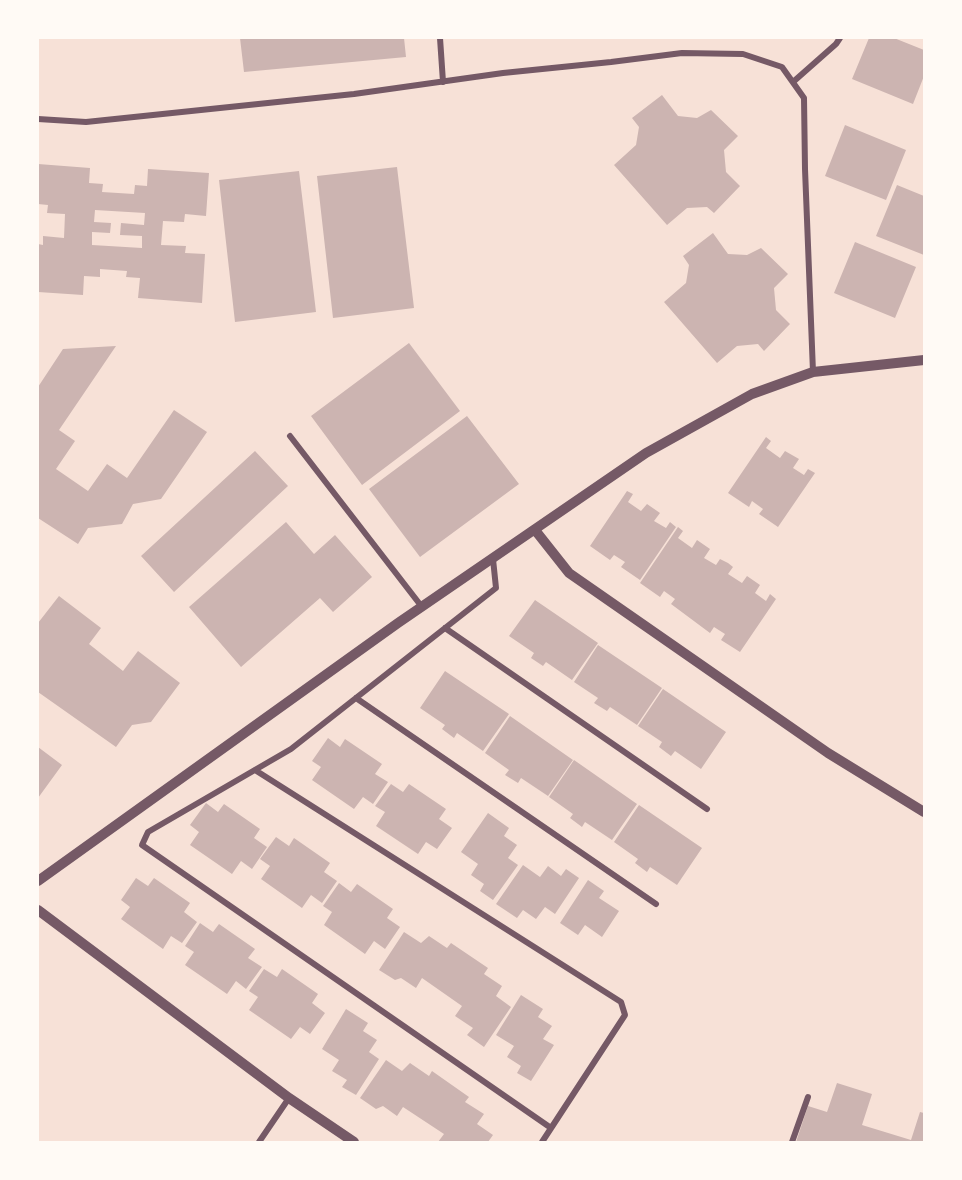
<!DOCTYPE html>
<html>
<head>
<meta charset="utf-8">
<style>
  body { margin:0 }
  #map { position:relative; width:962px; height:1180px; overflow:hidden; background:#f7e1d7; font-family:Montserrat,sans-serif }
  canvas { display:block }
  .frame { position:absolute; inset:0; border:39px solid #fffaf5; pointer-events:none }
</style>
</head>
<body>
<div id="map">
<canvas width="962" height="1180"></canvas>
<div class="frame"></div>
</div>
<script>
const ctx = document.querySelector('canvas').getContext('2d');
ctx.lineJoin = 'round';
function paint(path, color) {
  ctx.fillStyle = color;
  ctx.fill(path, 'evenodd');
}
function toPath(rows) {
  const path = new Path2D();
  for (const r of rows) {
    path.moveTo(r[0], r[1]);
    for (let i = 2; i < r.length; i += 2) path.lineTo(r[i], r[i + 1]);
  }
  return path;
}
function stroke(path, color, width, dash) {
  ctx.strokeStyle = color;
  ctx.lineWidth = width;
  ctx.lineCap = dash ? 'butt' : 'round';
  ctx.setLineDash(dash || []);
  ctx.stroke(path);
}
paint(toPath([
  [240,38,404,38,406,57,244,72],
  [869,38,894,38,924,50,924,76,913,104,852,79],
  [662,95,678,116,697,118,711,110,738,136,724,150,726,172,740,186,714,213,707,207,687,208,667,225,614,165,636,145,639,127,632,118],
  [845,125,906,150,886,200,825,176],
  [38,164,90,168,89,183,103,184,102,192,134,194,135,185,147,186,148,169,209,173,206,216,185,214,184,222,163,221,161,245,186,246,185,253,205,254,202,303,138,298,140,278,126,277,127,271,100,269,100,277,84,276,83,295,38,292,38,244,43,245,43,236,64,238,65,214,47,213,48,205,38,204],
  [95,210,145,213,144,225,121,223,120,235,142,236,142,248,92,245,92,232,110,233,111,223,94,222],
  [397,167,414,308,333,318,317,176],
  [299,171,316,312,235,322,219,180],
  [897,185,924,196,924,255,876,236],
  [713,233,728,254,747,255,761,248,788,274,774,288,776,310,790,324,764,351,758,344,737,346,717,363,664,302,686,283,689,265,683,256],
  [855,242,916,267,895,318,834,293],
  [409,343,460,411,362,485,311,416],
  [116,346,59,430,75,441,56,469,88,491,107,464,127,478,174,410,207,432,161,499,133,504,122,524,88,528,78,544,38,518,38,387,63,349],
  [467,416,519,484,420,557,369,489],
  [766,437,771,441,766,448,780,458,785,451,799,459,793,468,804,475,808,469,815,473,778,527,759,514,763,509,752,501,749,507,728,493],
  [255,451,288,486,174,592,141,556],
  [627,491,633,494,628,502,641,511,647,504,660,513,654,521,666,528,670,522,676,527,640,580,621,567,625,562,614,555,610,560,590,546],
  [286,522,314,554,335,535,372,577,333,612,320,598,241,667,189,607],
  [678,527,683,531,678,538,692,548,697,540,710,549,704,558,716,565,720,559,728,563,733,567,728,574,742,583,747,576,760,585,755,593,766,601,770,594,776,599,740,652,721,640,725,634,714,627,710,633,671,604,675,599,664,591,660,597,640,583],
  [59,596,101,628,89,644,123,671,138,651,180,683,151,722,132,725,116,747,38,692,38,623],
  [535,600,598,643,572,680,546,662,543,666,531,658,534,653,509,636],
  [598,645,662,688,637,725,610,707,607,711,594,703,598,698,574,682],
  [445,671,509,714,483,751,457,733,454,738,442,729,445,725,420,708],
  [663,689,726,732,701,769,675,751,671,756,659,747,662,742,638,726],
  [510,716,573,760,548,796,521,778,518,783,505,775,509,770,485,753],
  [328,738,340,747,345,739,382,764,375,774,388,782,373,804,363,797,354,809,312,780,321,767,312,761],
  [38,747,62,765,38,798],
  [574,760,637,804,612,840,585,822,582,827,570,818,573,814,549,797],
  [391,784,403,792,409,784,446,809,439,819,452,828,437,849,426,842,418,854,376,826,385,812,375,806],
  [206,803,218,812,224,804,260,829,254,838,267,847,252,869,241,861,232,874,190,845,199,832,190,825],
  [639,805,702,848,677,885,650,867,647,872,635,863,638,859,614,842],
  [488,813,509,828,504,836,517,845,508,858,518,865,493,900,480,891,484,884,471,875,478,864,461,852],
  [276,837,289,846,294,838,330,863,324,872,337,881,322,903,311,895,302,908,261,879,270,866,260,859],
  [523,865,540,877,548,866,561,876,566,869,579,878,555,914,545,907,536,919,523,910,517,918,496,904],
  [136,878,148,886,154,878,190,903,184,912,197,922,182,943,171,936,163,949,121,919,130,907,121,900],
  [588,880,604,891,599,898,619,911,602,937,585,925,578,935,560,923],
  [339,883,351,892,357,884,393,909,387,918,400,927,385,949,374,941,365,954,324,925,332,912,323,906],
  [200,923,213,932,219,924,255,949,248,958,262,967,246,989,236,981,227,994,185,965,194,952,185,946],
  [404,932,421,943,429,936,447,948,451,943,488,968,484,974,502,986,496,996,511,1007,484,1047,467,1035,473,1028,455,1016,462,1006,422,978,416,988,401,978,395,980,379,970],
  [264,969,277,977,282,969,318,994,312,1003,325,1013,310,1034,300,1027,291,1039,249,1010,258,997,249,991],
  [521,995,543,1009,538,1017,552,1026,543,1039,554,1045,531,1081,517,1073,521,1066,507,1057,514,1046,496,1035],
  [346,1009,368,1023,363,1031,377,1040,369,1052,379,1059,356,1095,342,1087,347,1080,332,1071,339,1060,322,1049],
  [386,1060,402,1071,410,1063,429,1076,432,1071,469,1097,465,1102,484,1114,477,1124,493,1135,488,1142,438,1142,444,1134,403,1107,397,1116,383,1106,376,1109,360,1098],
  [837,1083,872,1094,862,1125,911,1140,920,1112,924,1113,924,1142,796,1142,808,1106,827,1112]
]), '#ccb4b1');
stroke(toPath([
  [440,38,443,82],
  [793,82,836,44,840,38],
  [38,119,86,122,354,94,503,73,611,62,682,53,743,54,782,67,804,98,805,169,813,372],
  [290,436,422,607],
  [493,559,496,588,291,749,148,832,142,845,551,1128],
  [445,628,707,809],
  [356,698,656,904],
  [255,770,621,1002,625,1015,542,1142],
  [259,1142,289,1098],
  [792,1142,808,1097]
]), '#755966', 6);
stroke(toPath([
  [535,530,569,573,828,753,924,812],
  [38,881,398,623,646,453,752,394,813,372,924,360],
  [38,910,289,1098,354,1142]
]), '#755966', 10);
</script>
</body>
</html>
